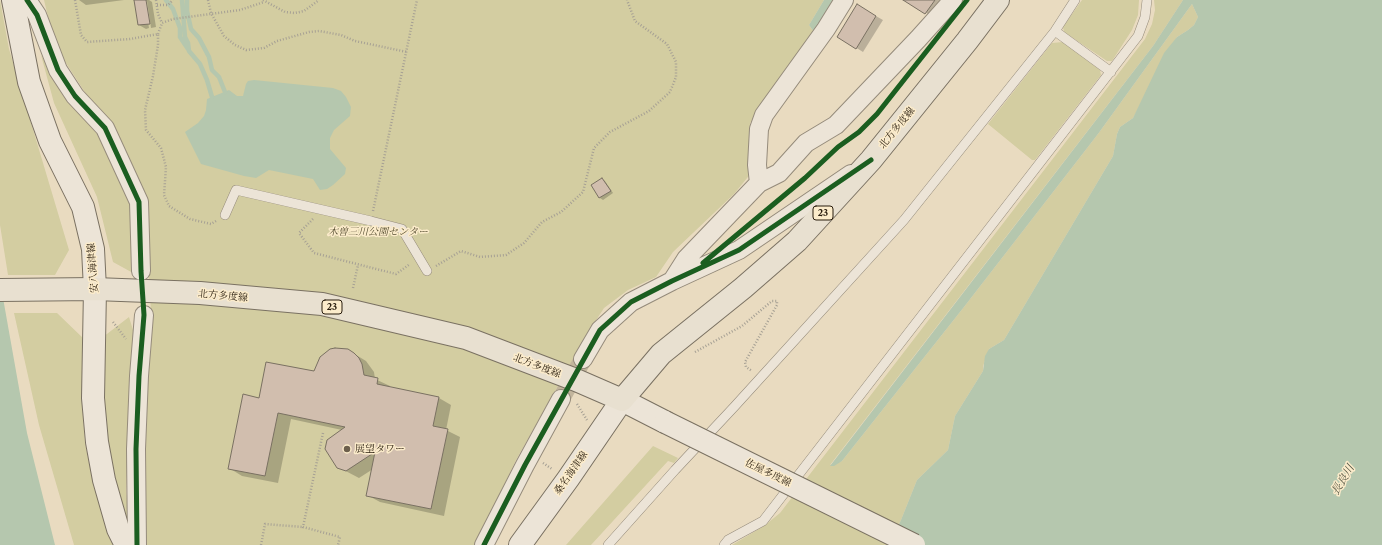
<!DOCTYPE html>
<html>
<head>
<meta charset="utf-8">
<style>
  body { margin:0 }
  canvas { display:block; background:#e9dbc0 }
</style>
</head>
<body>
<canvas width="1382" height="545"></canvas>
<script>
const ctx = document.querySelector('canvas').getContext('2d');
ctx.lineJoin = 'round';
function paint(path, color) {
  ctx.fillStyle = color;
  ctx.fill(path, 'evenodd');
}
function toPath(rows) {
  const path = new Path2D();
  for (const r of rows) {
    path.moveTo(r[0], r[1]);
    for (let i = 2; i < r.length; i += 2) path.lineTo(r[i], r[i + 1]);
  }
  return path;
}
function stroke(path, color, width, dash) {
  ctx.strokeStyle = color;
  ctx.lineWidth = width;
  ctx.lineCap = dash ? 'butt' : 'round';
  ctx.setLineDash(dash || []);
  ctx.stroke(path);
}
function drawText(font, color, halo, rows, align = 'center') {
  ctx.font = font + ' "Libre Caslon Text","Noto Serif JP",serif';
  ctx.lineWidth = 3;
  ctx.setLineDash([]);
  ctx.textBaseline = 'middle';
  ctx.strokeStyle = halo;
  ctx.fillStyle = color;
  for (const [text, x, y, turn = 0] of rows) {
    ctx.save();
    ctx.translate(x, y);
    ctx.rotate((+turn || 0) * Math.PI / 180);
    ctx.textAlign = isNaN(turn) ? turn : align;
    if (halo) ctx.strokeText(text, 0, 0);
    ctx.fillText(text, 0, 0);
    ctx.restore();
  }
}
paint(toPath([
  [0,0,9,49,69,250,55,275,8,275,0,225],
  [44,0,824,0,809,25,814,32,750,123,755,158,752,172,734,194,673,252,656,277,628,290,604,308,589,331,516,460,476,545,145,545,140,465,152,331,145,203,130,159,111,123,86,94,55,46],
  [1082,0,1139,0,1138,15,1132,30,1112,61,1107,61,1064,32,1063,27],
  [1154,0,1183,0,1153,46,830,465,842,461,964,307,1098,134,1192,4,1198,17,1194,25,1188,30,1177,37,1133,118,1120,127,1117,134,1113,156,1004,340,989,349,983,366,983,371,955,416,948,450,917,480,901,520,889,545,732,545,764,526,780,513,1145,39,1152,24,1155,10],
  [1063,42,1100,70,1101,75,1035,160,1032,160,988,124,1052,43],
  [41,55,49,70,98,128,132,202,133,273,113,262,97,197,54,103],
  [14,313,57,313,84,339,82,401,85,443,94,488,114,545,74,545,39,425],
  [129,317,133,330,126,491,130,534,105,445,103,398,103,337],
  [653,446,678,458,674,463,668,461,591,545,566,545]
]), '#d3cda1');
paint(toPath([
  [824,0,835,0,814,32,809,25],
  [1183,0,1382,0,1382,545,889,545,901,520,917,480,948,450,955,416,983,371,985,356,989,349,1004,340,1113,156,1117,134,1120,127,1133,118,1164,53,1177,37,1188,30,1194,25,1198,17,1192,4,1098,134,964,307,842,461,834,466,830,466,1153,46],
  [254,80,333,88,341,91,346,97,351,107,350,116,334,130,330,138,330,149,346,168,345,174,333,185,327,189,320,190,313,179,269,170,256,178,244,176,201,164,185,132,198,123,204,116,206,110,207,99,229,90,237,96,243,96,246,84,248,81],
  [0,281,27,433,55,545,0,545]
]), '#b5c7ae');
paint(toPath([
  [79,0,124,0,86,5],
  [135,0,149,0,152,2,156,27,151,28,147,1,145,1,149,28,146,29,139,25],
  [920,0,947,0,935,18,916,7],
  [858,6,883,20,863,52,839,37],
  [602,179,605,181,613,193,603,200,600,198,592,186],
  [348,350,366,361,374,372,375,379,390,386,390,388,439,398,451,405,446,430,460,437,444,516,380,502,367,495,373,469,359,478,338,467,342,430,291,419,278,483,242,476,229,468,259,399,315,372]
]), '#0003');
stroke(toPath([
  [166,0,173,9,180,28,180,37,188,49],
  [182,0,185,37,188,43,189,51,200,64,207,80,212,97],
  [187,0,187,11,191,29,199,38,209,57,212,70,219,77,225,92]
]), '#b5c7ae', 4.5);
const building = toPath([
  [134,0,146,0,150,24,138,25,134,0],
  [903,0,935,0,925,14,903,0],
  [857,4,876,16,856,49,837,37,857,4],
  [602,178,611,191,599,198,591,185,602,178],
  [335,348,348,349,354,353,359,358,362,364,364,375,378,378,377,384,439,397,433,426,448,429,431,509,366,496,375,452,346,471,337,468,325,449,327,440,345,427,278,413,265,476,228,469,243,394,259,398,266,362,314,371,320,357,330,349,335,348]
]);
paint(building, '#d1beae');
stroke(building, '#7a7162', 1);
stroke(toPath([
  [561,399,583,359]
]), '#c2b59c', 18, [18, 9]);
const service = toPath([
  [1055,31,1111,72],
  [225,215,236,190,371,221,402,229,427,271],
  [608,545,675,470,734,407,904,220,1055,31,1075,0],
  [724,545,728,540,763,521,803,469,1138,36,1145,17,1147,0]
]);
const minor = toPath([
  [27,0,37,15,58,70,75,96,105,128,139,202,141,271],
  [759,183,779,173,806,143,836,125,918,39,953,0],
  [672,281,686,259,759,183,757,165,759,129,764,115,826,29,844,0],
  [583,359,600,330,631,302,672,281,739,250,851,174],
  [137,545,136,449,139,376,144,315],
  [484,545,525,465,561,399]
]);
const secondary = toPath([
  [13,0,29,82,50,141,83,207,93,249,95,289,93,398,97,442,104,480,118,529,126,545],
  [520,545,568,479,622,400,665,422]
]);
const primary = toPath([
  [0,290,95,289,200,293,322,304,466,338,576,380,622,400,661,354,743,288,797,241,871,160,967,41,998,0]
]);
stroke(service, '#958b7b', 10);
stroke(minor, '#958b7b', 20);
stroke(secondary, '#7a7162', 24);
stroke(primary, '#7a7162', 24);
stroke(toPath([
  [75,0,81,35,87,42,130,39,158,34,158,45,153,76,145,110,146,130,161,148,166,167,164,195,169,206,190,219,211,224,216,221],
  [156,0,158,14,162,23],
  [208,0,211,13,224,36,235,45,246,50,264,48,277,41,309,32,319,31,341,35,355,41,407,52],
  [263,0,285,12,295,13,304,11,319,0],
  [157,5,168,5,173,0],
  [158,34,162,23,173,19,240,10,264,2],
  [770,207,805,178,838,147,859,132,877,114,906,77],
  [373,211,417,0],
  [313,219,299,233,314,253,396,274,410,264],
  [436,266,461,251,480,257,506,255,524,243,542,222,561,212,583,192,594,148,610,132,649,111,670,92,676,77,676,62,667,44,635,21,627,0],
  [353,288,358,265],
  [113,322,126,339],
  [695,352,742,326,772,301,777,301,777,305,745,362,746,367,752,371],
  [577,404,587,420],
  [323,433,303,527,340,537,338,545],
  [543,463,552,469],
  [261,545,265,524,303,527]
]), '#a6a094', 2.5, [1, 2]);
stroke(service, '#ece4d7', 9);
stroke(minor, '#ece4d7', 18);
stroke(secondary, '#ece4d7', 22);
stroke(primary, '#e8e0d0', 22);
const secondaryBridge = toPath([
  [665,422,914,545]
]);
stroke(secondaryBridge, '#7a7162', 24, []);
stroke(secondaryBridge, '#ece4d7', 22);
stroke(toPath([
  [27,0,37,15,58,70,75,96,105,128,139,202,141,271,144,315,139,376,136,449,137,545],
  [703,263,805,178,838,147,859,132,877,114,967,0],
  [484,545,525,465,600,330,631,302,672,281,739,250,871,160]
]), '#1b5e20', 5);
for (const [x, y, r, color] of [
  [347,449,4,"#6c5f4c"]
]) {
  const dot = new Path2D();
  dot.arc(x, y, r, 0, 2 * Math.PI);
  ctx.fillStyle = color;
  ctx.fill(dot);
  stroke(dot, '#fceccb', 1.5);
}
for (const [x, y, w] of [
  [823,213,20],
  [332,307,20]
]) {
  const box = new Path2D();
  box.roundRect(x - w / 2, y - 7, w, 14, 3);
  ctx.fillStyle = '#fceccb';
  ctx.fill(box);
  stroke(box, '#281c0d', 1);
}
drawText('bold 9px', '#281c0d', null, [
  ["23",823,213],
  ["23",332,307]
]);
drawText('10px', '#281c0d', '#fceccb', [
  ["北方多度線",897,128,-51],
  ["安八海津線",93,268,-94],
  ["北方多度線",223,296,5],
  ["北方多度線",537,366,21],
  ["桑名海津線",571,473,-55],
  ["佐屋多度線",768,473,26]
]);
drawText('italic 10px', '#564e32', '#fceccb', [
  ["木曽三川公園センター",378,232]
]);
drawText('10px', '#281c0d', '#fceccb', [
  ["展望タワー",355,449]
], 'left');
drawText('italic 11px', '#525543', '#fceccb', [
  ["長良川",1343,480,-59]
]);
</script>
</body>
</html>
